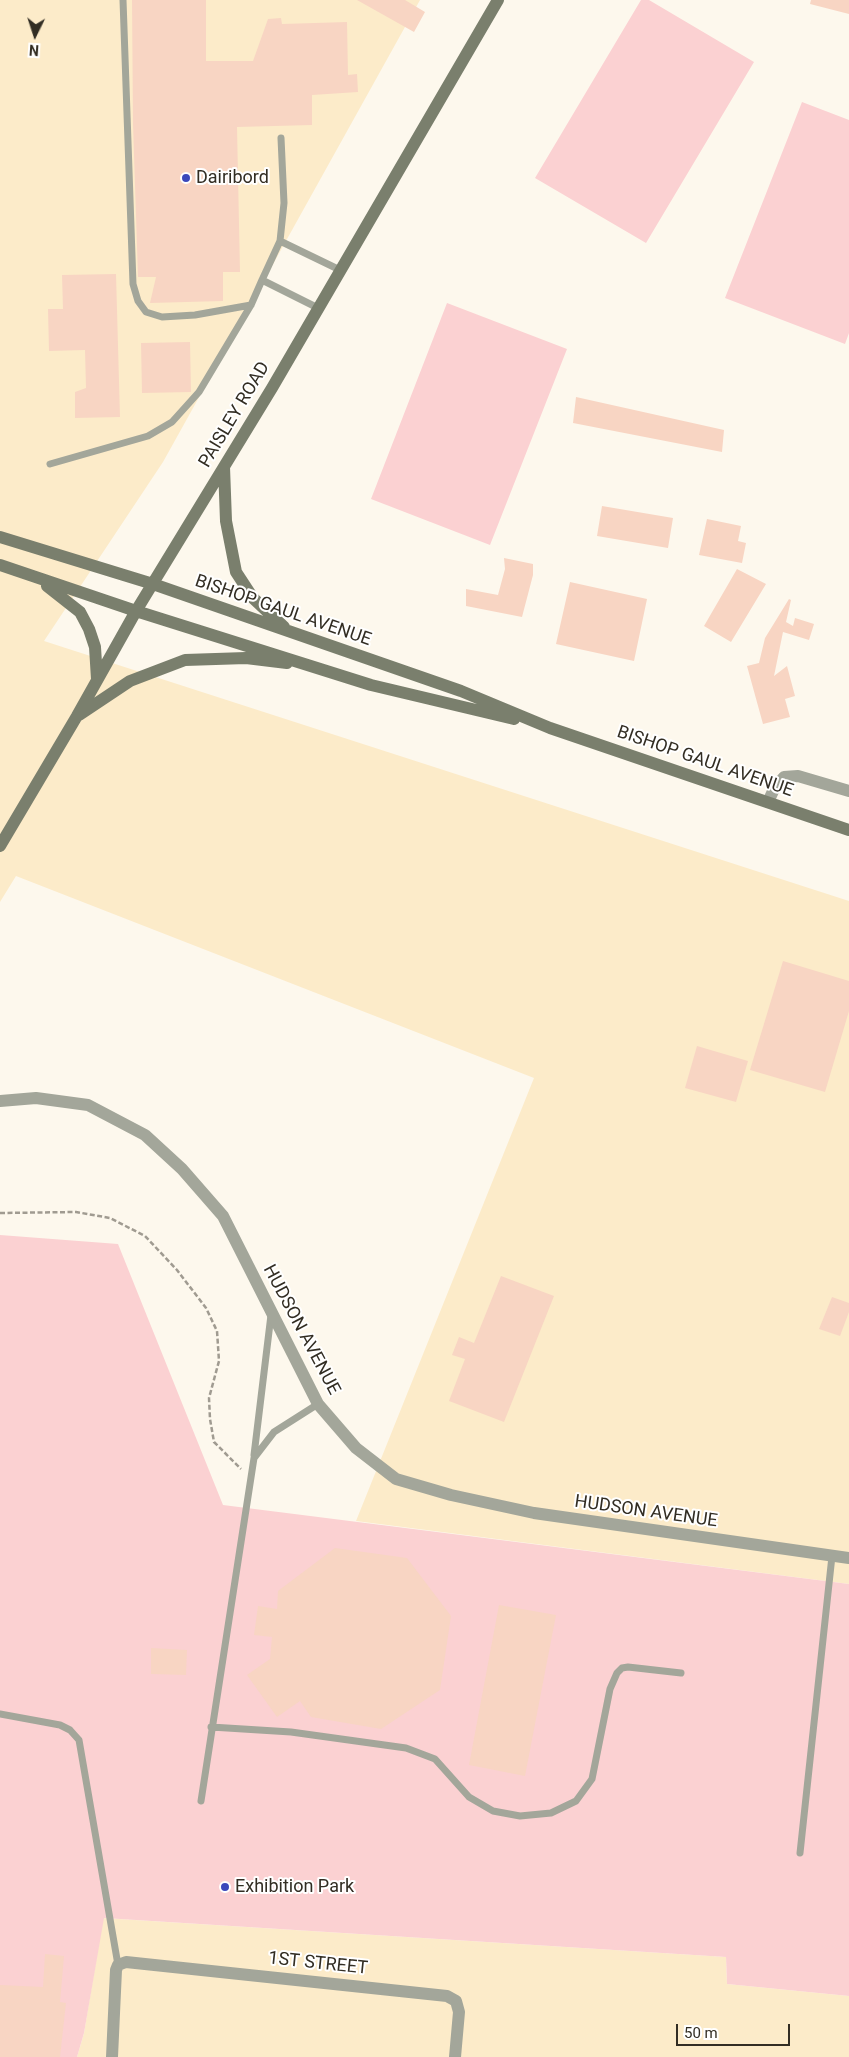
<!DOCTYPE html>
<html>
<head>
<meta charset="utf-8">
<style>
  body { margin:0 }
  #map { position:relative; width:849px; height:2057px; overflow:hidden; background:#fdf8ed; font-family:Roboto,sans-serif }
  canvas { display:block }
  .north { position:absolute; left:10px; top:10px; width:50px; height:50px; -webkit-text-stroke:4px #fff; paint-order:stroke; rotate:184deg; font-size:14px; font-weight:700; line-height:20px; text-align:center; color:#322d23 }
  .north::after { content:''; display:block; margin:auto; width:18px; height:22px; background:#322d23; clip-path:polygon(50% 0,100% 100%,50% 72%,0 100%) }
  .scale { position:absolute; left:676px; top:2024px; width:114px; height:22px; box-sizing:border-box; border:2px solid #322d23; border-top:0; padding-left:6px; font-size:15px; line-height:18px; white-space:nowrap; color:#322d23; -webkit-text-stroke:4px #fff; paint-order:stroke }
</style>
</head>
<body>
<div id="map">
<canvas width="849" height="2057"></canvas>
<div class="north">N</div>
<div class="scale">50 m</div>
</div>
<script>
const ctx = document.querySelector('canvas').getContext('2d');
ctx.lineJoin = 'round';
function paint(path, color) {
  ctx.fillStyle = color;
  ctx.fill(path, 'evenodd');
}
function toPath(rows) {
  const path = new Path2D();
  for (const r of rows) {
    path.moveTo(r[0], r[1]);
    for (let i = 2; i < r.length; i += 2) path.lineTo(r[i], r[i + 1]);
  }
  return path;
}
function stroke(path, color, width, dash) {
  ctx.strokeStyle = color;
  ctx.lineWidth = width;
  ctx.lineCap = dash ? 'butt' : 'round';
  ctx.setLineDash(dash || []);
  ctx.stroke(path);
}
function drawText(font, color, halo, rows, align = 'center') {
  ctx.font = font + ' Roboto,sans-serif';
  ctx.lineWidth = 4;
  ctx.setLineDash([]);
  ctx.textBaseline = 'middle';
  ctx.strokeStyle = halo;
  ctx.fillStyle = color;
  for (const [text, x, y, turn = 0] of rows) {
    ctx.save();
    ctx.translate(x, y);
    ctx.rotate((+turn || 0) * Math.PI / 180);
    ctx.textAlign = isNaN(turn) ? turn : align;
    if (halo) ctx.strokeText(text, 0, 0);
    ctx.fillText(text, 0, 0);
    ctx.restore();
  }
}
paint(toPath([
  [0,0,420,0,163,462,44,641,849,901,849,1584,356,1521,534,1078,16,876,0,902],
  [103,1918,726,1957,727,1984,849,1996,849,2057,77,2057,84,2033]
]), '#fcebc9');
paint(toPath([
  [641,0,649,0,754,62,646,243,535,178],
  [802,102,849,120,849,333,845,344,725,298],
  [447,303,567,349,490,545,371,499],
  [0,1235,118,1244,223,1505,849,1584,849,1996,727,1984,726,1957,104,1918,84,2033,77,2057,0,2057]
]), '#fbd1d2');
paint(toPath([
  [132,0,206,0,206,61,253,61,268,19,281,18,282,24,347,22,348,75,357,74,358,92,312,95,312,125,237,127,240,272,223,272,223,301,150,303,156,277,138,277,133,124],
  [357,0,405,0,425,12,414,32],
  [811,0,849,0,849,14,810,4],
  [116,274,120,417,75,418,75,392,86,388,85,350,49,351,48,309,63,309,62,275],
  [190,342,191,392,142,393,141,343],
  [576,397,724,430,722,452,573,423],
  [602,506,673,518,668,548,597,536],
  [707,519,741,526,738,541,746,543,742,563,699,555],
  [504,558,533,564,533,575,522,617,466,606,466,589,498,595,505,569],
  [737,569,766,584,731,642,704,626],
  [570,582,647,599,634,661,556,644],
  [789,599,791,600,786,622,793,626,795,618,814,624,809,640,783,632,774,676,787,666,795,696,785,699,790,717,763,724,747,666,759,663,765,638],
  [783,961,849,981,849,1011,825,1092,750,1070],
  [697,1046,748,1061,736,1102,685,1088],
  [501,1276,554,1296,504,1422,449,1401,465,1359,452,1355,459,1337,474,1343],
  [832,1297,849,1303,849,1312,840,1336,819,1329],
  [335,1548,407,1558,451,1616,440,1690,381,1729,311,1717,300,1701,277,1717,247,1675,270,1659,272,1637,254,1635,258,1606,277,1609,278,1591],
  [499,1605,556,1615,525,1776,469,1765],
  [151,1648,187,1650,186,1675,151,1674],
  [45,1954,64,1956,60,2002,66,2003,60,2057,0,2057,0,1985,43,1987]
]), '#f8d5c3');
stroke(toPath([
  [0,1213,76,1212,110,1218,145,1236,177,1270,206,1308,217,1331,219,1361,209,1398,210,1419,214,1442,241,1469]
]), '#a09b91', 2.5, [5, 2.5]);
stroke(toPath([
  [123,0,133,284,138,301,146,312,162,317,195,315,251,305],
  [280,241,340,270],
  [262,280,280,241,284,203,281,138],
  [50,464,148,436,172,422,199,392,251,305,262,280,318,308],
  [254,1455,271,1315],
  [0,1714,60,1725,70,1730,79,1740,118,1965],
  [211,1727,291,1732,406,1748,435,1759,469,1797,493,1811,520,1816,551,1813,576,1801,592,1779,610,1689,617,1673,622,1668,628,1667,681,1673],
  [201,1801,254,1458,274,1432,318,1404],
  [800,1853,832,1556]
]), '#a3a69a', 7);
stroke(toPath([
  [768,802,774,789,784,777,798,776,849,791],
  [0,1101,36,1098,88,1105,145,1135,182,1169,223,1216,318,1404,356,1448,396,1479,451,1495,534,1513,849,1558],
  [112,2057,116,1970,118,1965,126,1962,447,1996,456,2001,459,2012,455,2057]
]), '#a3a69a', 12);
stroke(toPath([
  [224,467,226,521,236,572,253,598,284,627],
  [0,537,153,584,461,691,550,728,849,830],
  [0,565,136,611,371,685,514,719],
  [47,586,80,612,89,629,95,647,97,679],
  [79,715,130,681,185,660,246,658,287,663],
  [0,846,77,716,136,611,272,388,498,0]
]), '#7a7f6d', 12);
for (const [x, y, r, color] of [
  [186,178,5,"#3b48bb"],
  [225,1887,5,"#3b48bb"]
]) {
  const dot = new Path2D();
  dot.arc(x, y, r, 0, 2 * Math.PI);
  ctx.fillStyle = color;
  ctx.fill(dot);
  stroke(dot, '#fff', 2);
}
drawText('18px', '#322d23', '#fff', [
  ["Dairibord",196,178],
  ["Exhibition Park",235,1887]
], 'left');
drawText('18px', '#322d23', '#fff', [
  ["PAISLEY ROAD",235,415,-59],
  ["BISHOP GAUL AVENUE",283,611,19],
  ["BISHOP GAUL AVENUE",705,762,19],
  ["HUDSON AVENUE",301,1330,62],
  ["HUDSON AVENUE",646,1512,8],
  ["1ST STREET",318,1964,6]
]);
</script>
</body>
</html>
